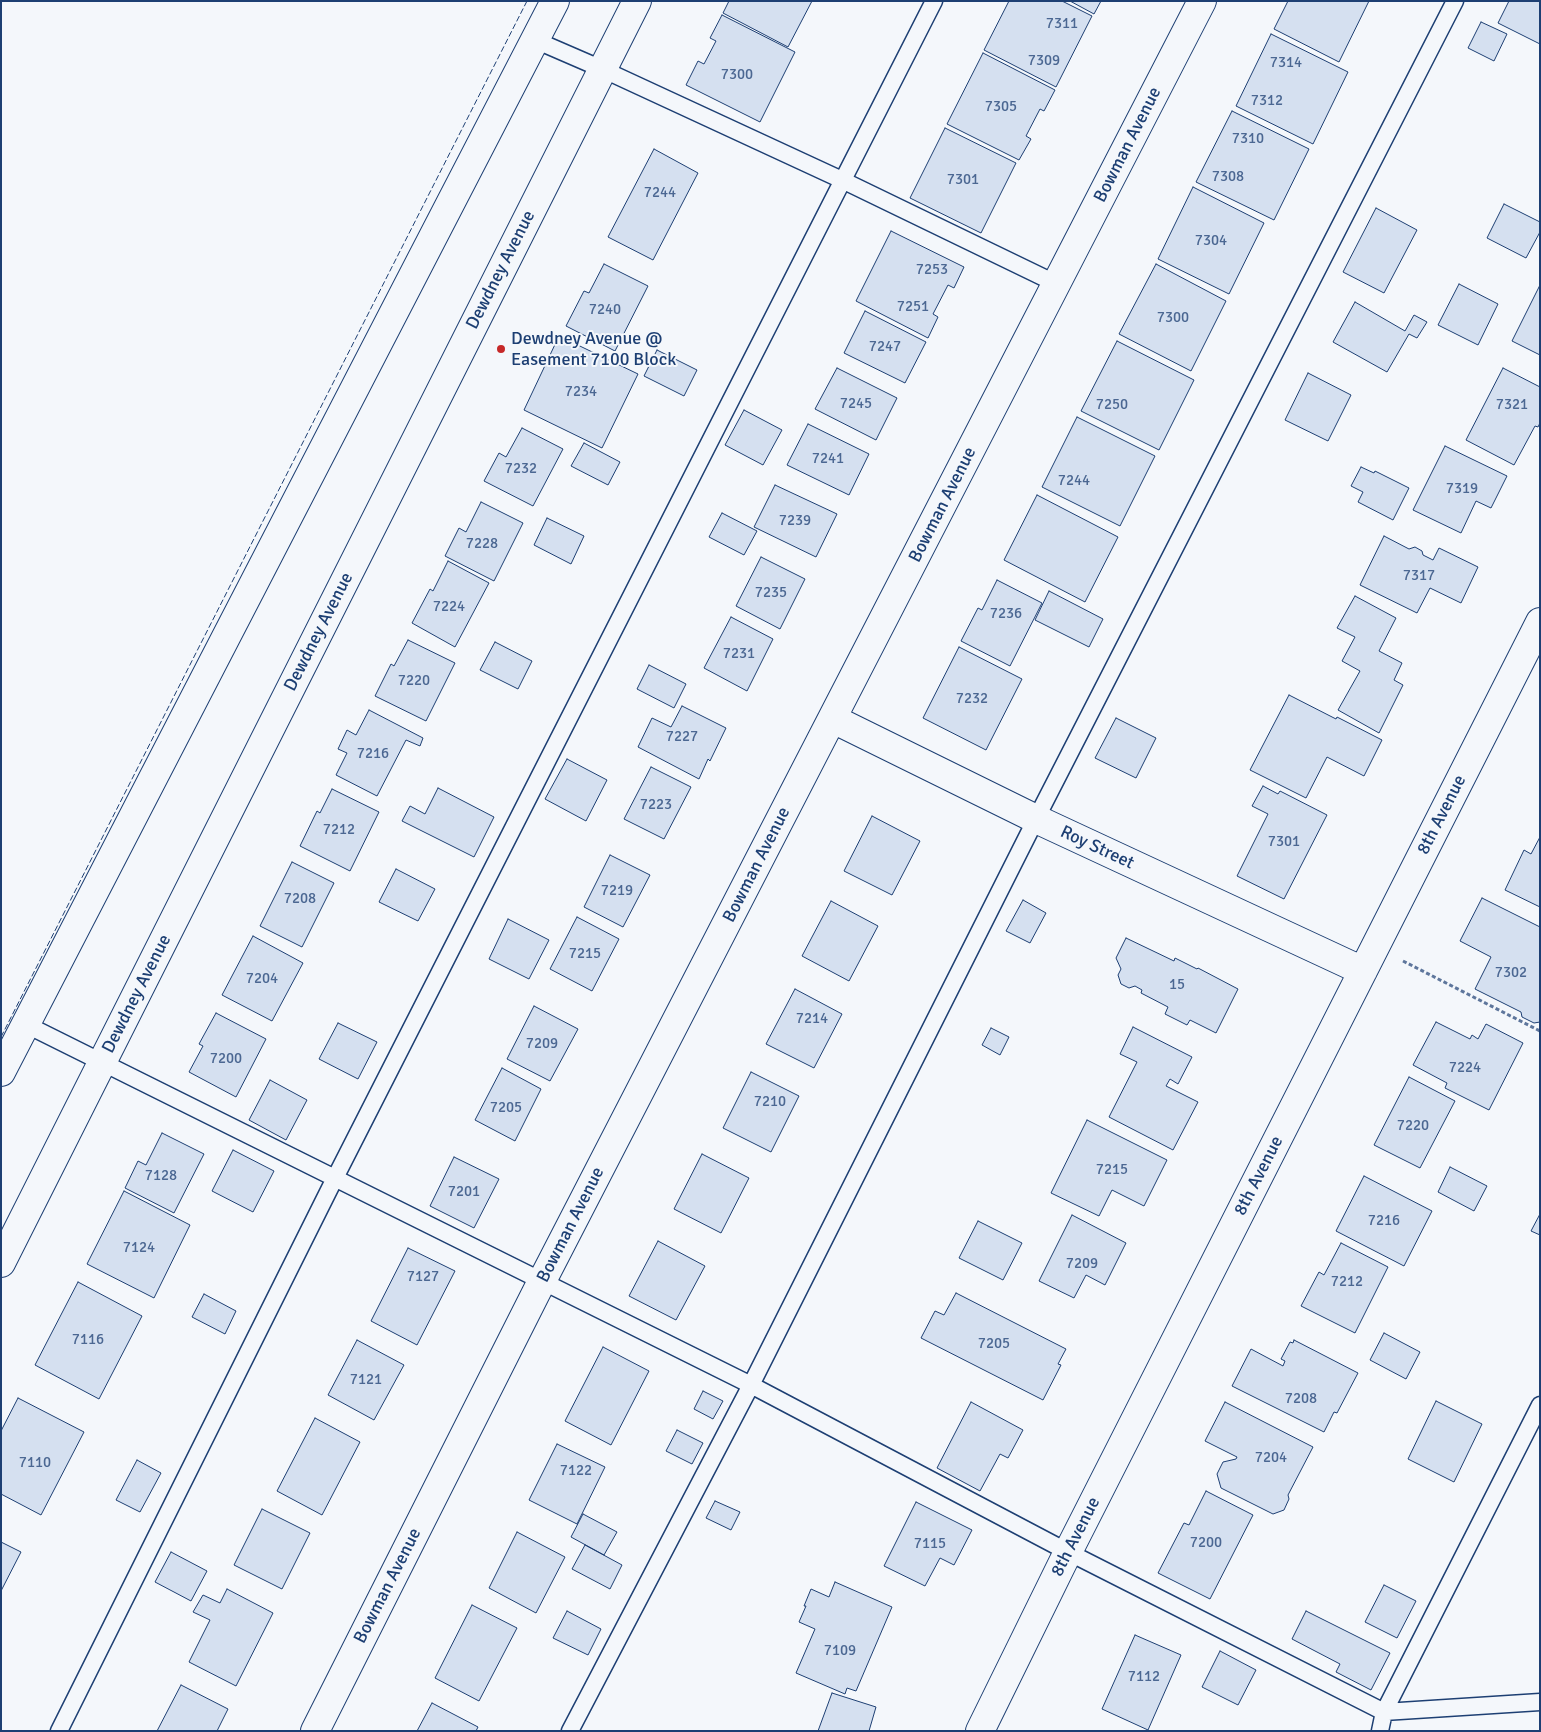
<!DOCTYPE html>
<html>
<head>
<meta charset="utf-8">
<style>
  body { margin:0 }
  #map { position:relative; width:1541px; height:1732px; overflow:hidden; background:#f4f7fb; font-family:Signika,sans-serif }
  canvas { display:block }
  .frame { position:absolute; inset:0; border:2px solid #1d3f73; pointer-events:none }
</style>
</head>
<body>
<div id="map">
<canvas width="1541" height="1732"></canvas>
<div class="frame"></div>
</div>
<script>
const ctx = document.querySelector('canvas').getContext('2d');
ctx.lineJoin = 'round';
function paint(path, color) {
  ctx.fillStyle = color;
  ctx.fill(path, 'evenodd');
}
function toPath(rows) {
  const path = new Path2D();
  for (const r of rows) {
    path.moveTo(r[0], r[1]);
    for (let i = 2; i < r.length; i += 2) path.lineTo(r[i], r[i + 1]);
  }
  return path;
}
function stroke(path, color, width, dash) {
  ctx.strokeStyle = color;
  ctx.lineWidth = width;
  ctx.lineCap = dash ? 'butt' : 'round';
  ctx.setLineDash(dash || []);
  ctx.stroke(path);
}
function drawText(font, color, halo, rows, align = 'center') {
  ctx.font = font + ' Signika,sans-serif';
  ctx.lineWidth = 4;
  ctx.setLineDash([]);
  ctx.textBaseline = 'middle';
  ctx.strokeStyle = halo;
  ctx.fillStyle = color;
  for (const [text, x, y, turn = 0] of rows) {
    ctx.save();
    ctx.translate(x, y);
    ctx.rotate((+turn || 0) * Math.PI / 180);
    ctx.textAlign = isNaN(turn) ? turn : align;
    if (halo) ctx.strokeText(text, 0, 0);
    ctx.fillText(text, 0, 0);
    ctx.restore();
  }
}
const building = toPath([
  [729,1,812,1,788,47,723,13,729,1],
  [1009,1,1062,1,1092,16,1056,87,984,50,1009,1],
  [1070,1,1101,1,1094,14,1070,1],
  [1288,1,1369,1,1339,62,1274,29,1288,1],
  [1509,1,1540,1,1540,44,1498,23,1509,1],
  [722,15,795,52,760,122,686,85,698,61,704,64,716,41,710,38,722,15],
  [1481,22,1507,34,1494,61,1468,48,1481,22],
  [1271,34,1348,72,1313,144,1236,106,1271,34],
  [983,53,1055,90,1044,111,1040,109,1026,136,1031,139,1019,160,947,124,983,53],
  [1232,111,1309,149,1274,220,1196,182,1232,111],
  [945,128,1016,163,981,233,910,198,945,128],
  [654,149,698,173,653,260,608,237,654,149],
  [1193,187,1264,223,1229,294,1158,259,1193,187],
  [1504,204,1540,222,1540,232,1526,258,1487,238,1504,204],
  [1376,208,1417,230,1384,293,1343,272,1376,208],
  [891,231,964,267,954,288,948,285,933,314,938,317,928,338,856,301,891,231],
  [604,264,648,286,615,351,566,326,584,291,589,293,604,264],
  [1156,264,1226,301,1191,371,1119,334,1156,264],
  [1459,284,1498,304,1478,345,1438,325,1459,284],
  [1540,285,1540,355,1512,341,1540,285],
  [1355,302,1405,331,1414,315,1427,322,1417,338,1409,334,1387,372,1333,342,1355,302],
  [865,311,926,342,905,383,844,353,865,311],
  [559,336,638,374,602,448,524,410,559,336],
  [1117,341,1194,380,1159,450,1081,411,1117,341],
  [657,350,697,370,684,396,644,376,657,350],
  [837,368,897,398,876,440,815,409,837,368],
  [1503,368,1540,387,1540,423,1538,427,1535,426,1514,465,1466,440,1503,368],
  [1308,373,1351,395,1328,441,1285,420,1308,373],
  [744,410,782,430,763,465,725,445,744,410],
  [1077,417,1155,456,1120,526,1042,487,1077,417],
  [808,424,869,454,849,495,787,465,808,424],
  [522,428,563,449,533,506,484,481,499,453,506,457,522,428],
  [584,443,620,462,608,485,571,466,584,443],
  [1445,446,1507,476,1491,508,1476,501,1461,533,1413,510,1445,446],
  [1361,467,1374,473,1375,471,1409,488,1393,520,1358,502,1363,492,1351,486,1361,467],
  [775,485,837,514,816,557,754,527,775,485],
  [1037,495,1118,537,1085,602,1004,560,1037,495],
  [481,502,523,523,494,581,445,556,459,528,466,532,481,502],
  [722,513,757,531,744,555,709,537,722,513],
  [547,518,584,536,571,564,534,545,547,518],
  [1384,536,1409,549,1415,547,1422,551,1423,555,1433,560,1439,548,1478,567,1461,603,1430,588,1417,613,1360,585,1384,536],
  [761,557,805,579,780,629,736,606,761,557],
  [448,561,489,583,455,647,412,623,430,589,433,591,448,561],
  [997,580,1042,603,1010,666,961,641,978,608,982,610,997,580],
  [1049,591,1103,619,1089,647,1035,620,1049,591],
  [1355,596,1396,618,1379,651,1402,663,1394,680,1403,685,1379,733,1338,710,1360,671,1342,661,1355,637,1337,628,1355,596],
  [731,617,773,639,747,691,704,668,731,617],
  [408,640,455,663,426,721,375,696,391,664,394,666,408,640],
  [495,642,532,661,518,689,480,670,495,642],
  [959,647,1022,679,986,750,923,718,959,647],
  [649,665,686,684,674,708,637,689,649,665],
  [1289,695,1336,719,1337,717,1382,740,1364,776,1327,757,1306,798,1250,770,1289,695],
  [682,706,726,728,710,761,708,759,699,779,638,747,652,718,671,727,682,706],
  [369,710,423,738,420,746,406,740,377,796,336,775,347,753,338,749,347,730,356,735,369,710],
  [1116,718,1156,738,1136,778,1095,758,1116,718],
  [567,759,607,780,586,821,545,799,567,759],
  [651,767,691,787,664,839,624,819,651,767],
  [1263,786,1278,794,1280,791,1327,815,1284,899,1237,876,1268,814,1252,806,1263,786],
  [438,788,494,817,474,857,402,821,410,806,425,814,438,788],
  [332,789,379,812,350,871,300,846,317,811,320,813,332,789],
  [872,816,920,841,892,895,844,871,872,816],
  [1540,837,1540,907,1505,890,1524,850,1531,854,1540,837],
  [610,855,650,875,623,927,584,907,610,855],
  [292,862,334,883,302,947,260,926,292,862],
  [396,869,435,889,418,921,379,902,396,869],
  [1482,898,1540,927,1540,1022,1534,1023,1522,1017,1521,1012,1475,989,1491,957,1460,941,1482,898],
  [1023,900,1046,913,1030,943,1006,931,1023,900],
  [831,901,878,926,849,981,802,956,831,901],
  [577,917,619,939,592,991,550,969,577,917],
  [508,919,549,940,529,979,489,959,508,919],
  [253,936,303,963,272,1021,222,995,253,936],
  [1126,938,1174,961,1175,958,1197,969,1198,968,1238,989,1216,1033,1190,1020,1187,1025,1165,1014,1168,1007,1141,993,1142,990,1135,986,1129,988,1121,984,1118,975,1121,969,1116,958,1126,938],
  [795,989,842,1014,814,1068,766,1044,795,989],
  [534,1006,578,1029,550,1081,507,1059,534,1006],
  [216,1013,266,1039,236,1097,189,1072,203,1046,199,1044,216,1013],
  [1436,1022,1470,1039,1472,1035,1478,1039,1486,1024,1523,1043,1489,1110,1445,1088,1447,1083,1413,1065,1436,1022],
  [338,1023,377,1042,358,1079,319,1059,338,1023],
  [1133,1027,1192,1057,1178,1084,1170,1079,1166,1086,1198,1102,1173,1150,1109,1117,1137,1062,1120,1054,1133,1027],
  [991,1028,1009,1037,1000,1055,982,1045,991,1028],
  [502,1068,541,1089,515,1141,475,1120,502,1068],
  [751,1072,799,1096,771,1152,723,1128,751,1072],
  [1409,1077,1455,1101,1420,1168,1374,1145,1409,1077],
  [270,1080,307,1100,286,1140,249,1120,270,1080],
  [1087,1120,1167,1160,1144,1206,1112,1190,1099,1216,1051,1193,1087,1120],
  [162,1133,204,1154,174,1213,125,1188,138,1161,146,1165,162,1133],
  [233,1150,274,1171,253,1212,212,1191,233,1150],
  [702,1154,749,1178,721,1233,674,1209,702,1154],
  [454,1157,499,1179,474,1228,430,1206,454,1157],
  [1450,1167,1487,1186,1474,1211,1438,1192,1450,1167],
  [1364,1176,1432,1211,1404,1266,1336,1231,1364,1176],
  [124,1191,190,1225,154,1298,87,1264,124,1191],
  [1540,1214,1540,1235,1531,1231,1540,1214],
  [1072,1215,1126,1243,1105,1285,1086,1275,1074,1298,1039,1281,1072,1215],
  [978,1221,1022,1243,1003,1280,959,1258,978,1221],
  [658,1241,705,1266,676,1320,629,1296,658,1241],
  [1341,1243,1388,1267,1355,1333,1301,1306,1319,1272,1324,1275,1341,1243],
  [408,1248,455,1271,417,1345,371,1321,408,1248],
  [78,1282,142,1316,99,1399,35,1365,78,1282],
  [956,1293,1066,1349,1058,1364,1061,1365,1043,1400,921,1338,935,1311,944,1315,956,1293],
  [204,1294,236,1311,225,1334,192,1317,204,1294],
  [1384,1333,1420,1352,1406,1379,1370,1360,1384,1333],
  [357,1340,404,1365,374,1420,328,1395,357,1340],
  [1294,1340,1358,1373,1337,1413,1334,1412,1324,1432,1232,1386,1251,1349,1283,1366,1285,1361,1281,1359,1290,1342,1293,1343,1294,1340],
  [603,1347,649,1371,611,1445,565,1421,603,1347],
  [703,1391,723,1401,713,1419,694,1409,703,1391],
  [18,1398,84,1432,41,1515,1,1494,1,1431,18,1398],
  [1436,1401,1482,1424,1454,1482,1408,1459,1436,1401],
  [971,1402,1023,1430,1008,1458,1000,1454,980,1491,937,1468,971,1402],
  [1225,1402,1313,1447,1288,1495,1289,1499,1284,1510,1273,1514,1221,1488,1217,1474,1223,1462,1236,1459,1237,1457,1205,1441,1225,1402],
  [315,1418,360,1442,322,1515,277,1491,315,1418],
  [677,1430,703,1443,692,1464,666,1451,677,1430],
  [557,1444,605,1467,577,1524,529,1500,557,1444],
  [137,1460,161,1473,140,1512,116,1500,137,1460],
  [1206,1491,1253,1515,1210,1599,1158,1573,1184,1523,1189,1525,1206,1491],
  [715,1501,740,1512,731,1530,706,1518,715,1501],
  [916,1502,972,1530,954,1565,940,1558,925,1586,884,1566,916,1502],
  [262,1509,310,1533,282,1589,234,1565,262,1509],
  [583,1514,617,1532,604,1555,571,1537,583,1514],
  [517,1532,565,1557,536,1613,489,1588,517,1532],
  [1,1542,21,1552,1,1591,1,1542],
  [585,1545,622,1565,610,1589,572,1569,585,1545],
  [171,1552,207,1571,191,1601,155,1582,171,1552],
  [835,1582,892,1607,856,1691,847,1688,845,1694,796,1673,815,1629,799,1622,806,1606,804,1606,811,1589,829,1597,835,1582],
  [1384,1585,1416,1601,1397,1638,1365,1622,1384,1585],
  [227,1589,273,1613,236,1686,189,1662,210,1620,193,1612,203,1595,220,1603,227,1589],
  [472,1605,517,1628,479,1701,435,1678,472,1605],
  [567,1611,601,1629,588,1655,553,1638,567,1611],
  [1306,1611,1390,1653,1371,1690,1336,1672,1340,1664,1292,1639,1306,1611],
  [1135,1635,1181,1655,1148,1730,1102,1709,1135,1635],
  [1220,1651,1256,1670,1238,1705,1202,1687,1220,1651],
  [181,1685,228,1709,217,1731,157,1731,181,1685],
  [832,1693,876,1707,869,1731,818,1731,832,1693],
  [432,1703,478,1727,476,1731,417,1731,432,1703]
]);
paint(building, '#d5e0f0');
stroke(building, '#1d3f73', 1);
const lane = toPath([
  [535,40,602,69,842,180,1057,284],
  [25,1024,751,1385,1068,1552,1384,1712,1540,1702],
  [59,1731,335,1178,934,1],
  [570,1731,751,1385,1036,819,1455,1],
  [1380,1731,1384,1712,1540,1405]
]);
const street = toPath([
  [833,719,1036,819,1363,971],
  [315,1731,542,1281,1202,1],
  [980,1731,1068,1552,1540,622]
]);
const secondary = toPath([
  [1,1072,555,1],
  [1,1263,637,1]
]);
stroke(lane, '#1d3f73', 19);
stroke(street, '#1d3f73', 30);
stroke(secondary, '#1d3f73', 30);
stroke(toPath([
  [1403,961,1540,1031]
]), '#5e769c', 3, [4, 2.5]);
stroke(lane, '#f4f7fb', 16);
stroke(street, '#f4f7fb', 28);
stroke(secondary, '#f4f7fb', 28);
stroke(toPath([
  [1,1037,527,1]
]), '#1d3f73', 1, [6, 2.5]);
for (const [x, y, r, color] of [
  [501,349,5,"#c62828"]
]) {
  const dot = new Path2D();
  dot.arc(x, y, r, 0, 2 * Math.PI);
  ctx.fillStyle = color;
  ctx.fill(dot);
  stroke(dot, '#f4f7fb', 2);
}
drawText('15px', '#4b6792', null, [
  ["7311",1062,24],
  ["7309",1044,61],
  ["7314",1286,63],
  ["7300",737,75],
  ["7312",1267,101],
  ["7305",1001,107],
  ["7310",1248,139],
  ["7308",1228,177],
  ["7301",963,180],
  ["7244",660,193],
  ["7304",1211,241],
  ["7253",932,270],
  ["7251",913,307],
  ["7240",605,310],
  ["7300",1173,318],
  ["7247",885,347],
  ["7234",581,392],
  ["7245",856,404],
  ["7250",1112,405],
  ["7321",1512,405],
  ["7241",828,459],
  ["7232",521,469],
  ["7244",1074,481],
  ["7319",1462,489],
  ["7239",795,521],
  ["7228",482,544],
  ["7317",1419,576],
  ["7235",771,593],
  ["7224",449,607],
  ["7236",1006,614],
  ["7231",739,654],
  ["7220",414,681],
  ["7232",972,699],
  ["7227",682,737],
  ["7216",373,754],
  ["7223",656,805],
  ["7212",339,830],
  ["7301",1284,842],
  ["7219",617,891],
  ["7208",300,899],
  ["7215",585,954],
  ["7302",1511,973],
  ["7204",262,979],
  ["15",1177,985],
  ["7214",812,1019],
  ["7209",542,1044],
  ["7200",226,1059],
  ["7224",1465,1068],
  ["7210",770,1102],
  ["7205",506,1108],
  ["7220",1413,1126],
  ["7215",1112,1170],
  ["7128",161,1176],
  ["7201",464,1192],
  ["7216",1384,1221],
  ["7124",139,1248],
  ["7209",1082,1264],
  ["7127",423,1277],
  ["7212",1347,1282],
  ["7116",88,1340],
  ["7205",994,1344],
  ["7121",366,1380],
  ["7208",1301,1399],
  ["7204",1271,1458],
  ["7110",35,1463],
  ["7122",576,1471],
  ["7200",1206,1543],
  ["7115",930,1544],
  ["7109",840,1651],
  ["7112",1144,1677]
]);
drawText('18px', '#1d3f73', '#f4f7fb', [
  ["Bowman Avenue",1128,145,-63],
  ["Dewdney Avenue",501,270,-63],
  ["Bowman Avenue",943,505,-63],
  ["Dewdney Avenue",319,632,-63],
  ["8th Avenue",1442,815,-63],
  ["Roy Street",1097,848,25],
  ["Bowman Avenue",757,865,-63],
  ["Dewdney Avenue",137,994,-63],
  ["8th Avenue",1259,1176,-63],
  ["Bowman Avenue",571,1225,-63],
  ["8th Avenue",1076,1537,-63],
  ["Bowman Avenue",388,1586,-63]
]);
drawText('18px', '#1d3f73', '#f4f7fb', [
  ["Dewdney Avenue @",511,339],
  ["Easement 7100 Block",511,360]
], 'left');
</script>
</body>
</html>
